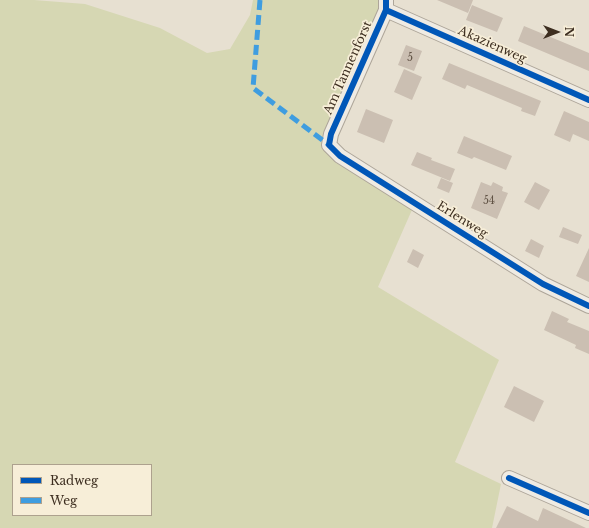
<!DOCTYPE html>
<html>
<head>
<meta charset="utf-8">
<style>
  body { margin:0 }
  #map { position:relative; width:589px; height:528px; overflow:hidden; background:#e7e0d1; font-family:"Libre Baskerville",serif }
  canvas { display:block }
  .legend { position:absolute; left:12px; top:464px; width:140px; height:52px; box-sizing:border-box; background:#f7eed8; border:1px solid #ada18e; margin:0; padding:5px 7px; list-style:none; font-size:12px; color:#3d2e20 }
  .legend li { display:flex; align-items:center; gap:8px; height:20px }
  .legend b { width:20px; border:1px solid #ada18e }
  .north { position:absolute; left:537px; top:12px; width:40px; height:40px; -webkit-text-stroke:3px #f7eed8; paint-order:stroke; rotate:90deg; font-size:11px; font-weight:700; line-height:16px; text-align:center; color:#3d2e20 }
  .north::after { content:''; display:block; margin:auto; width:14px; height:18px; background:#3d2e20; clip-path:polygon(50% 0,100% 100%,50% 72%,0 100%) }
</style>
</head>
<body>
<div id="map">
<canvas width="589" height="528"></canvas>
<ul class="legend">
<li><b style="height:5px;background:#0057b8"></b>Radweg</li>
<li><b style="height:5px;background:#3f9de0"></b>Weg</li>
</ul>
<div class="north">N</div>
</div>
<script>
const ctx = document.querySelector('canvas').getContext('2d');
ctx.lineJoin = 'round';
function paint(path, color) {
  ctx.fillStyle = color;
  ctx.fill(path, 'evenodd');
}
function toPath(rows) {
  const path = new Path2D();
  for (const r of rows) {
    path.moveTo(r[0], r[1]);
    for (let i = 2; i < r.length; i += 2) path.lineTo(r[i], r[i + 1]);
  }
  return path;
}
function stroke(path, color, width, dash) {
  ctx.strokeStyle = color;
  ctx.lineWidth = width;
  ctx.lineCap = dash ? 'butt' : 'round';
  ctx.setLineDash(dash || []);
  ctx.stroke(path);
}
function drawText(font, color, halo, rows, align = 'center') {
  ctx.font = font + ' "Libre Baskerville",serif';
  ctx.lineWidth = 3.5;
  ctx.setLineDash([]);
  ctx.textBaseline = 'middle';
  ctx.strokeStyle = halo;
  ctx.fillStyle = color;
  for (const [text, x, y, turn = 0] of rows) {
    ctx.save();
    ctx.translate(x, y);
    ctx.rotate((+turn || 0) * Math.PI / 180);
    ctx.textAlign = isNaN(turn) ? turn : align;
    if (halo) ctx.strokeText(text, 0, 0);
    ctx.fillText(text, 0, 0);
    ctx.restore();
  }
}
paint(toPath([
  [0,0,34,0,85,4,160,28,207,53,230,49,250,15,253,0,386,0,329,145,415,203,378,287,499,360,455,462,501,484,492,528,0,528],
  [13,465,151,465,151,515,13,515]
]), '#d6d7b3');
paint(toPath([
  [437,0,473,0,468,13],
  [472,5,503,18,497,32,466,20],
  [524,26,589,53,589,71,518,41],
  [406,45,422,51,414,71,398,65],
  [449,63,541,101,535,116,521,111,522,108,467,85,465,89,442,79],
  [404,69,422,77,412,100,394,92],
  [366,109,393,120,384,143,357,132],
  [564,111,589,122,589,141,573,134,570,142,554,135],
  [464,136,512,156,506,170,474,157,472,159,457,153],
  [417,152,432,158,431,160,455,169,450,181,411,165],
  [441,178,453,183,449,193,437,188],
  [481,182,491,186,493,182,503,187,502,191,508,193,497,219,471,208],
  [535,182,550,190,539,210,524,202],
  [563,227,582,235,578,244,559,237],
  [531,239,544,246,539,258,525,251],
  [589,248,589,282,576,276],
  [413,249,424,255,418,268,407,262],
  [552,311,569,319,567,322,589,331,589,354,575,348,576,345,544,330],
  [514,386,544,401,534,422,504,407],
  [507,506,538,521,543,508,586,528,496,528]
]), '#cbbfb2');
const minor = toPath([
  [386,0,386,10,331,134,329,145,340,156,543,284,589,306],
  [386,10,589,100],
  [509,478,589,513]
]);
stroke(minor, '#ada599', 16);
stroke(minor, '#efebe3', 14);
stroke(toPath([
  [260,0,253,88,329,145]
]), '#3f9de0', 5, [10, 5]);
stroke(toPath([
  [386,0,386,10,331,134,329,145,340,156,543,284,589,306],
  [386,10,589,100],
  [509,478,589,513]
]), '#0057b8', 6);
drawText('10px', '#605244', null, [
  ["5",410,58],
  ["54",489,201]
]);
drawText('12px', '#3d2e20', '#f7eed8', [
  ["Akazienweg",492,45,24],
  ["Am Tannenforst",348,68,-66],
  ["Erlenweg",462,220,32]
]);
</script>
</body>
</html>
